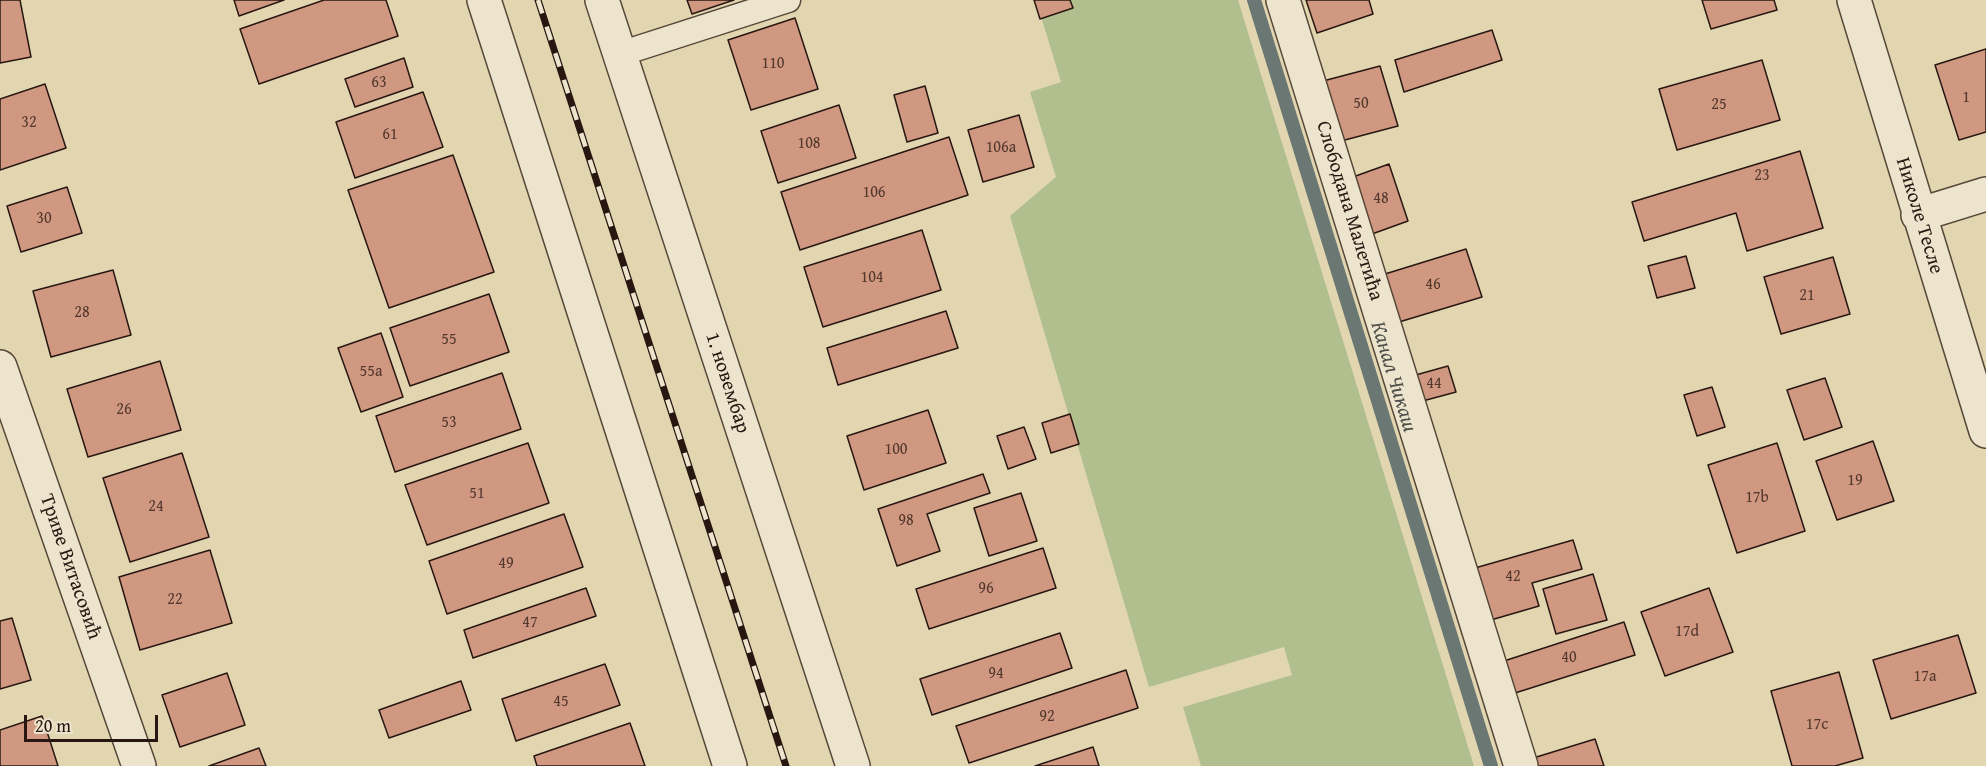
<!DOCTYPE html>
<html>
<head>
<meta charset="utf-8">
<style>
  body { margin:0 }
  #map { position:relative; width:1986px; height:766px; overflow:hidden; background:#e2d6b1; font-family:"Gentium Book Plus",serif }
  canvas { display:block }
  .scale { position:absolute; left:24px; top:715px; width:134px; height:27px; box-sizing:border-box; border:3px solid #281711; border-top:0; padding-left:8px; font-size:18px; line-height:21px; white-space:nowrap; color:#281711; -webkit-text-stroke:4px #ece4cc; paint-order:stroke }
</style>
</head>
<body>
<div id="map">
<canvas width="1986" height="766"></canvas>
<div class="scale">20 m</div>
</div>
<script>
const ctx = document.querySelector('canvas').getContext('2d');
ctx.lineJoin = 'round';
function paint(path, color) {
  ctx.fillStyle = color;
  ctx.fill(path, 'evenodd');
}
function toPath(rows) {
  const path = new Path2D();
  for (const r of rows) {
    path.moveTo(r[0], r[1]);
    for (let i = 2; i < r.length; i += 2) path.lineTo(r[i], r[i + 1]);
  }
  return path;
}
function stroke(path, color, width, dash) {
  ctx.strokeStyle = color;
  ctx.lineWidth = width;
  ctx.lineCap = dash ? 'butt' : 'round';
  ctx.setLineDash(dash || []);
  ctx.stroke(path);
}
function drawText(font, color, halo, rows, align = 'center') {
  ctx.font = font + ' "Gentium Book Plus",serif';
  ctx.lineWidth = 6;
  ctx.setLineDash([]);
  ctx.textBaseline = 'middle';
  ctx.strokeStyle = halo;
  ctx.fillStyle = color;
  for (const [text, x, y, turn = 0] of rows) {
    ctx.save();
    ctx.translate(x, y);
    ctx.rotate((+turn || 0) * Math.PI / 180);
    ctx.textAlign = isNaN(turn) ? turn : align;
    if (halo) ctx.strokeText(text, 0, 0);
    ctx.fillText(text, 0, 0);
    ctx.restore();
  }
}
paint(toPath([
  [1036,0,1238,0,1474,766,1201,766,1183,707,1292,675,1284,647,1149,687,1010,216,1056,177,1030,92,1061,82]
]), '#b1be8d');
stroke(toPath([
  [1254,0,1491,766]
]), '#6a7772', 14);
const building = toPath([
  [0,0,20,0,31,57,0,63,0,0],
  [234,0,284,0,239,16,234,0],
  [324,0,386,0,398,36,259,84,240,29,324,0],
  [687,0,734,0,692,14,687,0],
  [1034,0,1070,0,1073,8,1040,19,1034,0],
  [1306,0,1369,0,1373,14,1317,33,1306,0],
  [1702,0,1774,0,1777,10,1711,29,1702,0],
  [795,18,818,89,751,110,728,40,795,18],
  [1492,30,1502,60,1404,92,1395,60,1492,30],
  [1986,49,1986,132,1959,140,1935,65,1986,49],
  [404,58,413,87,355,107,345,79,404,58],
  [1762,60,1780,120,1677,150,1659,89,1762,60],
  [1380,66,1398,126,1341,141,1323,81,1380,66],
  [45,84,66,148,0,170,0,99,45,84],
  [925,86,938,133,907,142,894,95,925,86],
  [423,92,443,147,355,178,336,122,423,92],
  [839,105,856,158,778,183,761,131,839,105],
  [1019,115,1034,167,983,182,968,130,1019,115],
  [949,137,968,195,800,250,781,192,949,137],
  [1800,151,1823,228,1747,251,1736,213,1644,241,1632,202,1800,151],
  [453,155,494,272,389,308,348,190,453,155],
  [1389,164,1408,221,1372,234,1353,177,1389,164],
  [67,187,82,233,21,252,7,206,67,187],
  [922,230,941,290,823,327,804,267,922,230],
  [1466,249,1482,297,1399,322,1385,274,1466,249],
  [1686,256,1695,288,1657,298,1648,266,1686,256],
  [1833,257,1850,314,1781,334,1764,277,1833,257],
  [113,270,131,335,51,357,33,291,113,270],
  [489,294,509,352,410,386,390,328,489,294],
  [946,311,958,348,838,385,827,348,946,311],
  [381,333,403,397,361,412,338,348,381,333],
  [160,361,181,430,88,457,67,389,160,361],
  [1448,366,1456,392,1419,402,1412,376,1448,366],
  [502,373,521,429,395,472,376,416,502,373],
  [1825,378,1842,427,1804,440,1787,390,1825,378],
  [1712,387,1725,427,1697,436,1684,395,1712,387],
  [928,410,946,463,864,490,847,436,928,410],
  [1070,414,1079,444,1051,453,1042,423,1070,414],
  [1024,427,1036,459,1008,469,997,436,1024,427],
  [1873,441,1894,501,1837,520,1816,461,1873,441],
  [528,443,549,503,427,545,405,485,528,443],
  [1777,443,1805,531,1737,553,1708,465,1777,443],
  [182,453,209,537,130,562,103,478,182,453],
  [983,474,990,493,927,514,940,551,897,566,878,509,983,474],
  [1021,493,1037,541,989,556,974,508,1021,493],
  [564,514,583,567,447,614,429,561,564,514],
  [1573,540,1582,569,1532,583,1539,606,1484,622,1468,570,1573,540],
  [1043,548,1056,588,929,629,916,589,1043,548],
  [210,550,232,623,140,650,119,577,210,550],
  [1593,574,1607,620,1556,634,1543,589,1593,574],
  [586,588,596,616,473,658,464,630,586,588],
  [1709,588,1733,652,1665,676,1641,612,1709,588],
  [12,618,31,680,0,689,0,621,12,618],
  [1624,622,1635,655,1515,693,1504,661,1624,622],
  [1060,633,1072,668,932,715,920,679,1060,633],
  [1958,635,1976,693,1891,719,1873,660,1958,635],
  [605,664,620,705,516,741,502,699,605,664],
  [1126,670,1138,708,969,763,956,726,1126,670],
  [1839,672,1863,758,1835,766,1792,766,1771,691,1839,672],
  [227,673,245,725,180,747,162,695,227,673],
  [461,681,471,710,389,738,379,710,461,681],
  [42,716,58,766,0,766,0,730,42,716],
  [630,723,645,766,537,766,534,756,630,723],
  [1595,739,1604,766,1532,766,1530,759,1595,739],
  [1093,747,1099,766,1035,766,1093,747],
  [259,748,266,766,209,766,259,748]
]);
paint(building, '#d09881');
stroke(building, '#281711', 1.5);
const service = toPath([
  [620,54,788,0]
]);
const minor = toPath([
  [484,0,730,766],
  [602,0,853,766],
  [1283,0,1521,766],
  [1854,0,1986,431],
  [1918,215,1986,194],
  [0,367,139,766]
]);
stroke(service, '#564739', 27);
stroke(minor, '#564739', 36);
stroke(service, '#ece4cc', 24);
stroke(minor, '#ece4cc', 33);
const rail = toPath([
  [538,0,786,766]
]);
stroke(rail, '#281711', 7);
stroke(rail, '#ece4cc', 4.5, [14]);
drawText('16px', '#52372d', null, [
  ["110",773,64],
  ["63",379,83],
  ["1",1966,98],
  ["50",1361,104],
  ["25",1719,105],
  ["32",29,123],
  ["61",390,135],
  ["108",809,144],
  ["106a",1001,148],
  ["23",1762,176],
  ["106",874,193],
  ["48",1381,199],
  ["30",44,219],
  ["104",872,278],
  ["46",1433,285],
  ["21",1807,296],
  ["28",82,313],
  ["55",449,340],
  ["55a",371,372],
  ["44",1434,384],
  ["26",124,410],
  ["53",449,423],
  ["100",896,450],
  ["19",1855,481],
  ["51",477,494],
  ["17b",1757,498],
  ["24",156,507],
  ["98",906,521],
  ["49",506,564],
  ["42",1513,577],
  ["96",986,589],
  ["22",175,600],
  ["47",530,623],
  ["17d",1687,632],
  ["40",1569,658],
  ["94",996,674],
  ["17a",1925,677],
  ["45",561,702],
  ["92",1047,717],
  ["17c",1817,725]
]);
drawText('20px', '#281711', '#ece4cc', [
  ["Слободана Малетића",1349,211,73],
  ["Николе Тесле",1919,216,73],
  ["1. новембар",727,383,72],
  ["Триве Витасовић",70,567,71]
]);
drawText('italic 21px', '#4e4f4a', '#ece4cc', [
  ["Канал Чикаш",1393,377,73]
]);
</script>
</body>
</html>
